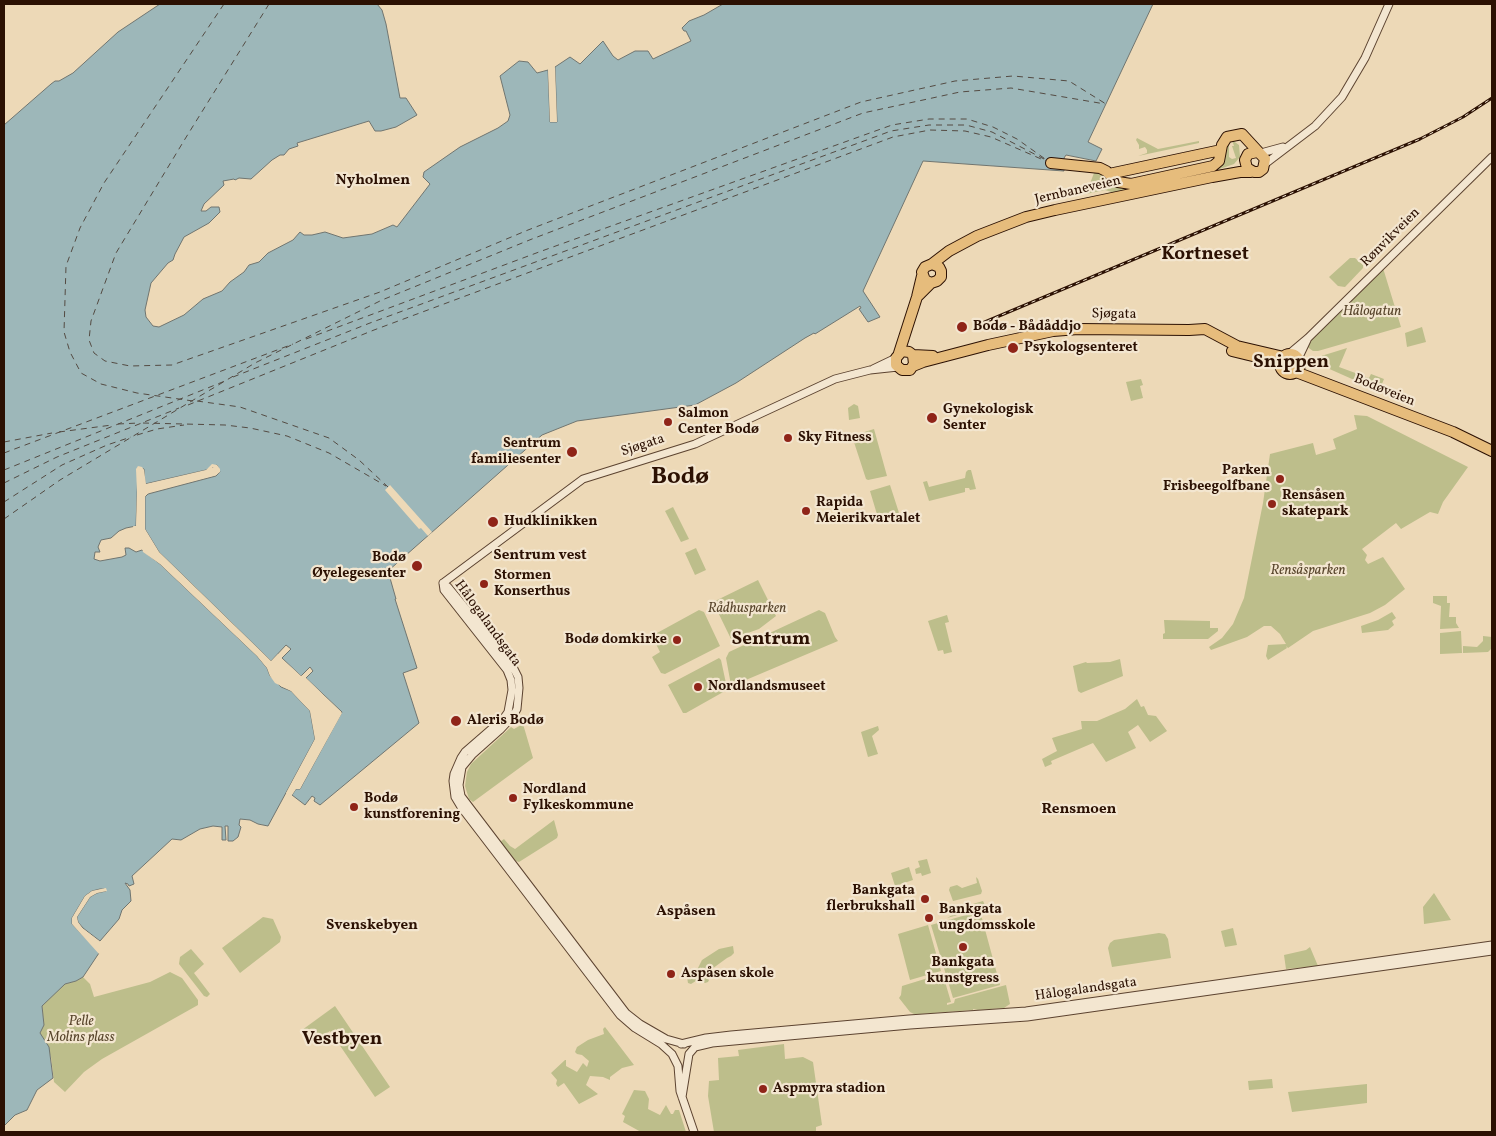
<!DOCTYPE html>
<html>
<head>
<meta charset="utf-8">
<style>
  body { margin:0 }
  #map { position:relative; width:1496px; height:1136px; overflow:hidden; background:#edd9b7; font-family:Vollkorn,serif }
  canvas { display:block }
  .frame { position:absolute; inset:0; border:5px solid #2c1103; pointer-events:none }
</style>
</head>
<body>
<div id="map">
<canvas width="1496" height="1136"></canvas>
<div class="frame"></div>
</div>
<script>
const ctx = document.querySelector('canvas').getContext('2d');
ctx.lineJoin = 'round';
function paint(path, color) {
  ctx.fillStyle = color;
  ctx.fill(path, 'evenodd');
}
function toPath(rows) {
  const path = new Path2D();
  for (const r of rows) {
    if (r.length === 3) {
      path.moveTo(r[0] + r[2], r[1]);
      path.arc(r[0], r[1], r[2], 0, 2 * Math.PI);
      continue;
    }
    path.moveTo(r[0], r[1]);
    for (let i = 2; i < r.length; i += 2) path.lineTo(r[i], r[i + 1]);
  }
  return path;
}
function stroke(path, color, width, dash) {
  ctx.strokeStyle = color;
  ctx.lineWidth = width;
  ctx.lineCap = dash ? 'butt' : 'round';
  ctx.setLineDash(dash || []);
  ctx.stroke(path);
}
function drawText(font, color, halo, rows, align = 'center') {
  ctx.font = font + ' Vollkorn,serif';
  ctx.lineWidth = 4.5;
  ctx.setLineDash([]);
  ctx.textBaseline = 'middle';
  ctx.strokeStyle = halo;
  ctx.fillStyle = color;
  for (const [text, x, y, turn = 0] of rows) {
    ctx.save();
    ctx.translate(x, y);
    ctx.rotate((+turn || 0) * Math.PI / 180);
    ctx.textAlign = isNaN(turn) ? turn : align;
    if (halo) ctx.strokeText(text, 0, 0);
    ctx.fillText(text, 0, 0);
    ctx.restore();
  }
}
paint(toPath([
  [1137,138,1158,149,1199,141,1199,143,1138,156,1147,153,1147,150,1145,147,1139,149,1139,145,1136,140],
  [1232,140,1239,145,1240,157,1234,164,1217,170,1216,172,1115,193,1105,190,1086,194,1094,173,1102,173,1113,183,1214,169,1229,142,1229,157,1232,159,1236,158,1232,146,1234,146],
  [1350,258,1355,258,1363,265,1363,268,1345,287,1338,286,1329,277],
  [1383,268,1401,327,1318,351,1313,351,1306,346,1321,329],
  [1422,327,1426,342,1407,347,1405,333],
  [1347,348,1339,367,1369,378,1371,374,1384,379,1379,391,1316,363,1318,357],
  [1141,379,1143,385,1140,386,1143,398,1131,401,1126,382],
  [854,404,858,406,860,418,849,420,848,408],
  [1354,415,1367,416,1468,467,1443,502,1438,514,1430,512,1401,529,1396,523,1362,549,1367,555,1365,560,1368,564,1383,557,1405,589,1385,605,1370,613,1313,631,1288,648,1286,646,1287,648,1268,660,1266,656,1268,645,1286,644,1280,634,1271,626,1264,626,1247,637,1211,650,1209,647,1222,638,1233,624,1244,598,1263,503,1270,454,1313,443,1316,455,1336,449,1333,439,1357,429],
  [874,429,887,476,868,480,866,479,852,436],
  [968,470,971,470,976,489,970,490,969,488,965,488,965,492,929,501,923,482,927,481,929,487,965,478,966,472],
  [890,485,901,519,882,524,879,521,870,491],
  [673,507,689,539,681,542,665,511],
  [696,548,706,570,695,575,685,553],
  [758,580,776,616,759,629,731,639,713,602],
  [1433,596,1447,596,1447,603,1450,603,1449,617,1456,617,1456,623,1459,628,1440,629,1441,606,1433,603],
  [699,610,704,612,720,646,665,674,661,673,652,657,660,652,654,640,657,633],
  [819,610,825,613,835,637,838,641,734,685,731,685,726,658,729,652],
  [1392,612,1396,618,1392,621,1394,625,1388,630,1362,633,1361,626,1378,620],
  [947,615,949,622,945,623,952,652,944,654,943,650,938,651,928,621],
  [1164,620,1210,621,1210,628,1218,628,1218,631,1208,639,1163,639,1163,634,1165,633],
  [1461,631,1462,653,1440,654,1440,633],
  [1483,636,1492,637,1492,648,1488,652,1463,653,1463,646,1477,647,1483,641],
  [719,658,721,660,727,688,725,691,686,713,683,713,668,685],
  [1120,659,1123,676,1081,693,1078,691,1073,666,1086,662,1087,663,1110,662],
  [1137,699,1141,707,1144,706,1148,715,1156,716,1167,731,1150,742,1138,725,1128,732,1136,748,1106,762,1093,743,1051,761,1052,764,1045,767,1042,759,1057,751,1052,738,1082,729,1081,721,1097,721,1125,709],
  [523,724,533,758,473,802,469,799,465,786,467,772,471,764,511,727,514,729],
  [878,726,879,730,872,736,878,754,868,757,861,732],
  [554,820,558,835,557,838,519,862,516,861,500,842,504,839,510,846,515,849],
  [927,859,931,873,922,876,921,873,916,874,915,869,920,867,918,861],
  [909,867,913,880,895,886,891,873],
  [976,877,978,879,982,891,981,894,953,901,949,890,950,887,957,885,962,888,977,883],
  [1434,893,1451,920,1424,924,1423,907],
  [983,901,986,907,947,918,956,913,956,909],
  [980,911,1000,985,953,998,931,925],
  [263,917,273,919,281,937,280,942,240,973,222,948],
  [928,925,941,971,910,980,898,934],
  [1233,928,1237,945,1225,947,1221,931],
  [1159,933,1165,934,1168,939,1171,958,1112,967,1108,948,1110,943,1114,940],
  [733,946,734,953,731,956,727,958,705,974,709,980,708,982,705,983,699,979,691,984,688,983,687,977,698,968,702,960,719,949],
  [1310,947,1318,966,1286,969,1284,955,1306,950],
  [191,949,204,964,194,973,210,994,207,997,204,996,179,964,180,957],
  [170,972,182,978,198,1000,198,1005,102,1059,84,1072,65,1092,54,1082,51,1057,40,1033,44,1024,42,1006,49,998,65,984,76,981,83,977,90,984,94,997,150,982],
  [941,974,943,975,951,1002,947,1003,947,1005,954,1003,955,999,1006,985,1010,1004,1004,1008,978,1010,973,1009,973,1010,920,1014,914,1014,910,1012,899,998,901,995,902,986],
  [335,1006,390,1087,375,1097,330,1031,321,1037,318,1033,309,1039,302,1030],
  [605,1027,634,1065,622,1068,610,1077,610,1080,603,1077,590,1076,586,1085,598,1094,579,1104,564,1083,558,1087,556,1084,557,1080,551,1073,565,1060,566,1060,566,1066,577,1072,583,1063,587,1067,589,1061,582,1055,577,1054,575,1052,577,1047,588,1040,604,1034,603,1029],
  [784,1044,785,1059,803,1057,813,1062,822,1125,816,1127,816,1132,714,1132,708,1096,709,1081,719,1080,718,1058,739,1056,738,1050],
  [1272,1079,1273,1088,1249,1090,1248,1081],
  [1367,1084,1367,1103,1292,1112,1288,1092],
  [634,1090,645,1091,649,1099,648,1109,660,1115,666,1105,671,1114,673,1114,675,1110,679,1110,686,1132,641,1132,623,1122,625,1116,622,1114]
]), '#bdbe8b');
const water = toPath([
  [160,4,377,4,382,10,386,24,400,98,406,98,417,115,396,127,381,131,375,131,369,121,297,143,298,146,289,149,284,155,280,155,272,160,251,179,239,178,235,180,234,179,223,181,224,185,204,204,201,211,206,211,211,207,219,207,220,212,209,223,184,237,175,254,173,260,168,263,151,283,145,310,146,317,153,326,159,327,184,315,203,299,222,291,230,282,244,272,249,265,259,262,268,253,293,240,300,232,304,235,312,235,325,232,343,238,372,234,393,225,397,227,430,184,423,177,424,172,460,147,498,128,508,121,510,115,500,76,519,61,528,62,537,73,548,70,550,122,557,122,555,67,570,57,580,64,603,41,613,56,618,60,635,51,648,51,653,59,691,41,686,31,684,31,682,28,689,21,704,15,723,4,1153,4,1088,142,1102,149,1096,161,1066,155,1064,158,1064,171,923,161,863,291,880,317,868,322,859,309,861,308,860,306,815,334,814,333,805,338,736,383,695,405,577,421,542,435,388,571,396,599,395,599,417,668,403,673,419,723,320,805,314,801,315,798,312,796,305,805,292,795,296,789,300,789,342,712,306,678,313,671,310,667,301,676,282,658,291,649,286,645,271,661,159,552,145,529,145,497,148,494,216,476,220,472,217,465,206,470,145,484,144,469,138,467,136,526,126,528,119,531,111,538,101,540,98,547,100,552,95,552,94,559,100,561,122,557,126,555,125,548,129,548,136,552,142,550,160,564,257,656,267,668,270,676,281,687,291,691,310,711,315,739,268,826,258,824,250,820,240,819,239,825,241,827,238,837,233,841,228,841,228,826,225,826,226,840,222,840,222,827,213,826,200,829,181,840,172,839,132,876,134,884,129,886,128,884,125,883,130,890,131,901,122,910,119,919,100,941,83,928,78,922,77,917,90,897,97,893,106,891,104,889,100,889,92,891,85,896,72,918,72,924,97,950,99,953,83,977,76,981,65,984,42,1006,44,1025,40,1033,49,1047,53,1078,37,1090,27,1110,15,1115,4,1126,4,125,51,84,55,81,59,81,73,73,118,32,160,4]
]);
paint(water, '#9db7b9');
stroke(water, '#707570', 1);
paint(toPath([
  [555,67,557,122,550,122,548,70,550,69,552,119,554,119,552,68],
  [212,464,217,465,220,469,220,472,216,475,150,492,146,495,145,497,145,529,159,552,271,661,278,654,279,656,272,663,269,663,173,571,154,550,143,529,142,497,146,492,149,490,214,473,217,468,213,467,206,473,146,486,143,484,142,470,139,469,139,526,134,529,133,526,136,526,137,492,136,469,138,466,142,467,144,470,146,484,206,470],
  [390,485,432,532,428,536,421,528,419,529,385,490],
  [142,548,162,562,259,654,269,667,272,675,277,681,292,689,313,709,317,740,289,794,286,793,315,739,310,711,291,691,275,683,270,676,267,668,257,656,160,564,143,552],
  [280,657,301,676,303,675,342,713,300,789,296,789,292,795,290,794,294,787,298,787,339,713,303,677,300,679,290,670,280,660],
  [106,888,107,891,97,893,90,897,77,917,78,922,82,928,99,941,99,943,81,930,76,923,74,919,74,923,84,934,99,949,101,953,99,954,72,924,72,918,85,896,92,891]
]), '#edd9b7');
stroke(toPath([
  [269,4,185,139,116,253,91,321,89,340,94,353,105,361,130,366,172,365,380,292,528,230,861,102,955,81,1013,76,1069,81,1106,104],
  [306,339,539,252,892,125,929,119,967,119,993,127,1017,139,1048,161],
  [233,377,370,323,891,131,929,125,966,125,992,132,1044,159],
  [193,401,137,393,101,384,81,373,70,352,64,332,66,266,80,228,104,183,224,4],
  [197,401,240,407,329,438,359,460,388,487],
  [188,405,374,330,893,137,930,130,965,131,991,137,1048,162],
  [143,423,225,425,250,428,287,436,329,453,386,486],
  [118,424,139,423],
  [59,432,112,425],
  [137,435,157,429,184,425],
  [4,442,52,433],
  [4,453,293,344],
  [4,470,225,381],
  [4,483,57,457,179,408],
  [4,502,62,465,107,445,131,437],
  [4,519,60,480,255,363,382,300,532,239,863,113,960,92,1011,88,1105,104]
]), '#544b43', 1, [6, 5]);
const minor = toPath([
  [1261,153,1283,147],
  [1265,164,1315,126,1342,97,1365,58,1389,4],
  [1289,354,1308,338,1492,157],
  [1298,359,1307,340],
  [873,369,896,358],
  [443,583,444,590,507,670,511,680,512,690,508,712,503,719,465,752,461,758,454,774,453,781,455,797,461,807,620,1015,635,1028,661,1044,672,1054,678,1066,680,1091,694,1132],
  [443,583,448,587,512,665,518,677,519,688,517,709,513,716,500,730,472,755,462,767,459,785,461,796,626,1013,640,1024,666,1039,684,1044],
  [443,583,583,479,695,444,835,379,870,370,898,367],
  [681,1044,706,1038,731,1035,909,1019,1026,1011,1492,945],
  [682,1097,689,1054,695,1047,712,1043,910,1025,1027,1017,1492,951]
]);
const highway = toPath([
  [1242,134,1265,159,1263,169,1259,172,1254,172,1247,168,1245,160,1248,154,1257,152],
  [1051,163,1100,168,1106,171,1118,182,1131,184,1213,166,1219,161,1222,145,1227,137,1242,134],
  [1109,174,1221,150],
  [932,264,949,251,977,236,1026,217,1055,210,1212,177,1240,172,1251,172],
  [918,296,931,283,937,281,941,277,941,271,939,267,932,264,925,267,922,272,925,280,931,283],
  [1232,351,1273,361,1281,366],
  [899,353,917,297,922,276],
  [1290,364,10],
  [913,355,914,364,910,370,902,370,896,365,896,358,902,351,909,352,913,355,933,356],
  [913,366,923,362,988,345,1053,331,1078,329,1189,330,1205,329,1237,346,1284,357],
  [1296,372,1453,432,1492,451]
]);
stroke(minor, '#5c4330', 9);
stroke(highway, '#2c1103', 12);
stroke(minor, '#f3e6d0', 7);
stroke(highway, '#e6bc7c', 10);
const rail = toPath([
  [980,324,1420,139,1463,117,1492,98]
]);
stroke(rail, '#2c1103', 3);
stroke(rail, '#f3e6d0', 1, [4]);
for (const [x, y, r, color] of [
  [962,327,6,"#8f2418"],
  [1013,348,6,"#8f2418"],
  [932,418,6,"#8f2418"],
  [668,422,5,"#8f2418"],
  [788,438,5,"#8f2418"],
  [572,452,6,"#8f2418"],
  [1280,479,5,"#8f2418"],
  [1272,504,5,"#8f2418"],
  [806,511,5,"#8f2418"],
  [493,522,6,"#8f2418"],
  [417,566,6,"#8f2418"],
  [484,584,5,"#8f2418"],
  [677,640,5,"#8f2418"],
  [698,687,5,"#8f2418"],
  [456,721,6,"#8f2418"],
  [513,798,5,"#8f2418"],
  [354,807,5,"#8f2418"],
  [925,899,5,"#8f2418"],
  [929,918,5,"#8f2418"],
  [963,947,5,"#8f2418"],
  [671,974,5,"#8f2418"],
  [763,1089,5,"#8f2418"]
]) {
  const dot = new Path2D();
  dot.arc(x, y, r, 0, 2 * Math.PI);
  ctx.fillStyle = color;
  ctx.fill(dot);
  stroke(dot, '#f3e6d0', 2);
}
drawText('14px', '#2c1103', '#f3e6d0', [
  ["Jernbaneveien",1078,191,-13],
  ["Rønvikveien",1391,238,-45],
  ["Sjøgata",1114,315,1],
  ["Bodøveien",1384,391,22],
  ["Sjøgata",643,446,-18],
  ["Hålogalandsgata",487,624,54],
  ["Hålogalandsgata",1086,990,-8]
]);
drawText('italic 14px', '#58452c', '#f3e6d0', [
  ["Hålogatun",1372,312],
  ["Rensåsparken",1308,571],
  ["Rådhusparken",747,609],
  ["Pelle",81,1022],
  ["Molins plass",81,1038]
]);
drawText('bold 14px', '#2c1103', '#f3e6d0', [
  ["Bodø - Bådåddjo",973,327],
  ["Psykologsenteret",1024,348],
  ["Gynekologisk",943,410],
  ["Senter",943,426],
  ["Salmon",678,414],
  ["Center Bodø",678,430],
  ["Sky Fitness",798,438],
  ["Sentrum",561,444,"right"],
  ["familiesenter",561,460,"right"],
  ["Parken",1270,471,"right"],
  ["Frisbeegolfbane",1270,487,"right"],
  ["Rensåsen",1282,496],
  ["skatepark",1282,512],
  ["Rapida",816,503],
  ["Meierikvartalet",816,519],
  ["Hudklinikken",504,522],
  ["Bodø",406,558,"right"],
  ["Øyelegesenter",406,574,"right"],
  ["Stormen",494,576],
  ["Konserthus",494,592],
  ["Bodø domkirke",667,640,"right"],
  ["Nordlandsmuseet",708,687],
  ["Aleris Bodø",467,721],
  ["Nordland",523,790],
  ["Fylkeskommune",523,806],
  ["Bodø",364,799],
  ["kunstforening",364,815],
  ["Bankgata",915,891,"right"],
  ["flerbrukshall",915,907,"right"],
  ["Bankgata",939,910],
  ["ungdomsskole",939,926],
  ["Bankgata",963,963,"center"],
  ["kunstgress",963,979,"center"],
  ["Aspåsen skole",681,974],
  ["Aspmyra stadion",773,1089]
], 'left');
drawText('bold 15px', '#2c1103', '#f3e6d0', [
  ["Nyholmen",373,181],
  ["Sentrum vest",540,556],
  ["Rensmoen",1079,810],
  ["Aspåsen",686,912],
  ["Svenskebyen",372,926]
]);
drawText('bold 19px', '#2c1103', '#f3e6d0', [
  ["Kortneset",1205,256],
  ["Snippen",1291,364],
  ["Sentrum",771,641],
  ["Vestbyen",342,1041]
]);
drawText('bold 24px', '#2c1103', '#f3e6d0', [
  ["Bodø",680,479]
]);
</script>
</body>
</html>
